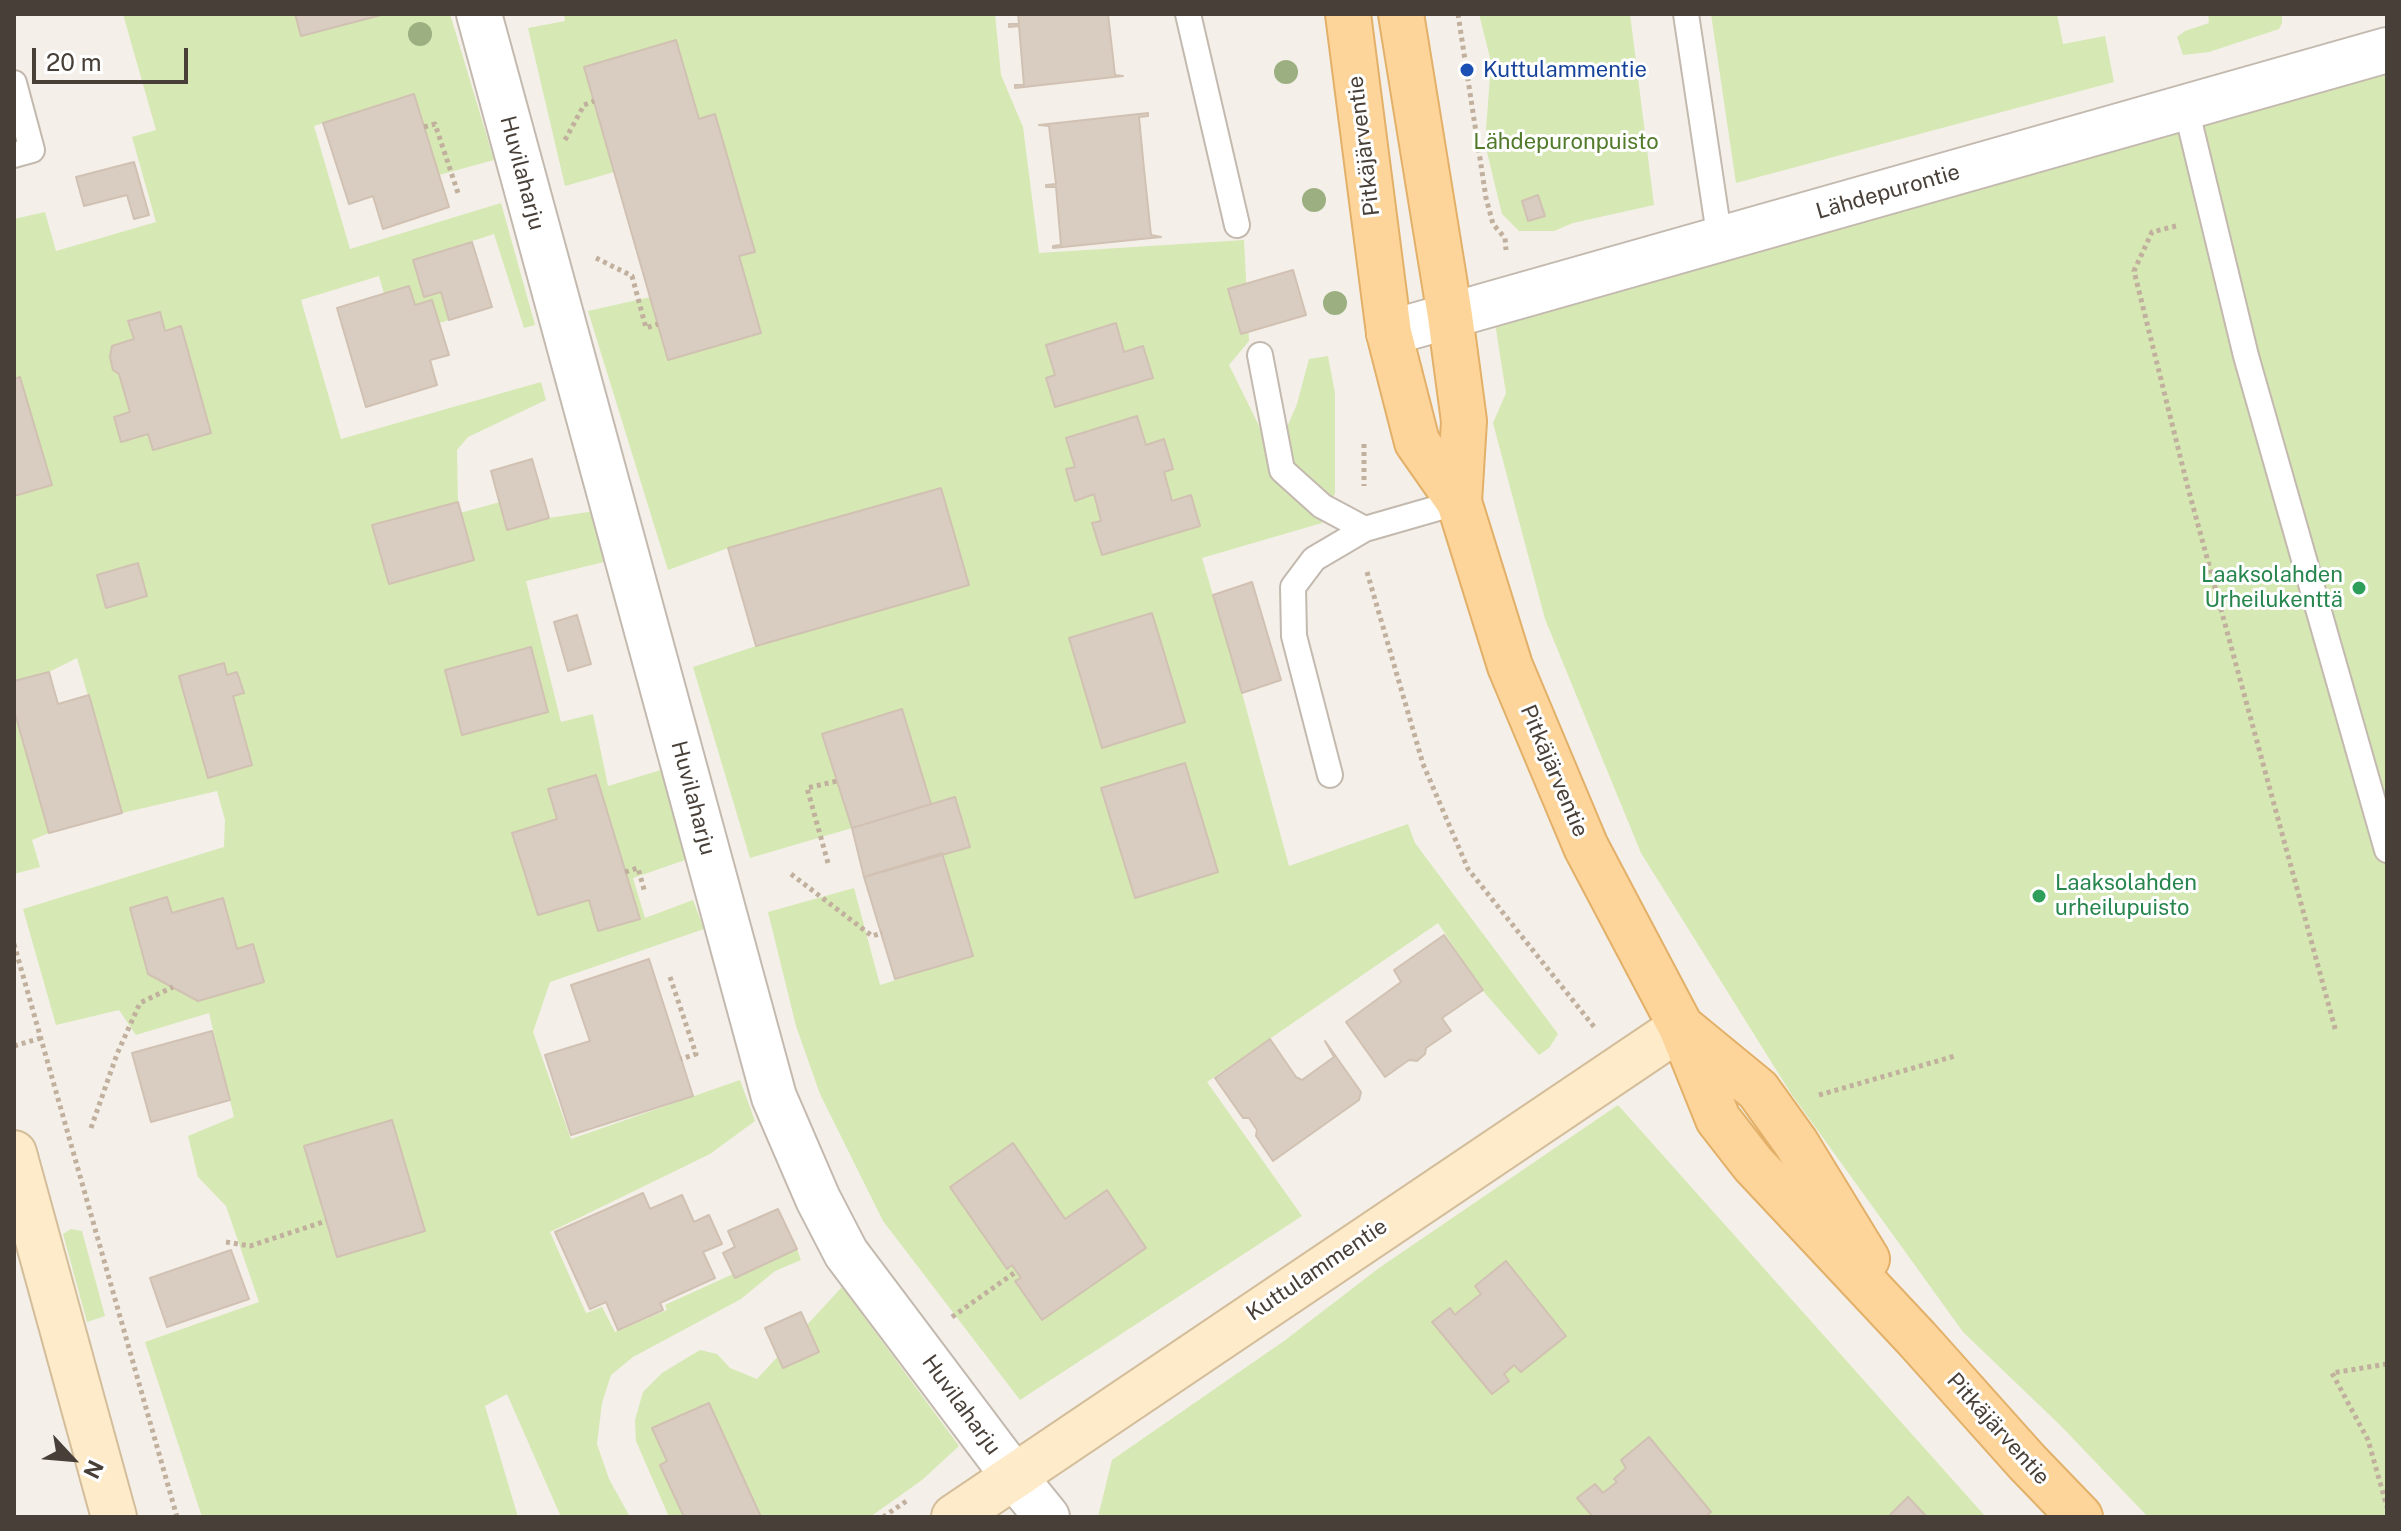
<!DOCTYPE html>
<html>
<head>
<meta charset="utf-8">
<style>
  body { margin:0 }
  #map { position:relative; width:2401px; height:1531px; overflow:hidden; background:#f4f0e9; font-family:"Public Sans",sans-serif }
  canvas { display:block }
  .frame { position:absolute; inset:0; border:16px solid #484038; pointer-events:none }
  .north { position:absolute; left:32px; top:1419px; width:80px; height:80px; -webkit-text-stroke:6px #fff; paint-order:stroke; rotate:116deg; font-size:22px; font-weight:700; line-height:32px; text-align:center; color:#484038 }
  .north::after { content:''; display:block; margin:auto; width:28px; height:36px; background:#484038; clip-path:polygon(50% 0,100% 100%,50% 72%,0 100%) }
  .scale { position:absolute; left:32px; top:48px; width:156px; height:36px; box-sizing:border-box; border:4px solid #484038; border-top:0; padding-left:10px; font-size:24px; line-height:28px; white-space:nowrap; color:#484038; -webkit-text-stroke:6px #fff; paint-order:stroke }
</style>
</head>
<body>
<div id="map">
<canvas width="2401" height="1531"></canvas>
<div class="frame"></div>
<div class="north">N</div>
<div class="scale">20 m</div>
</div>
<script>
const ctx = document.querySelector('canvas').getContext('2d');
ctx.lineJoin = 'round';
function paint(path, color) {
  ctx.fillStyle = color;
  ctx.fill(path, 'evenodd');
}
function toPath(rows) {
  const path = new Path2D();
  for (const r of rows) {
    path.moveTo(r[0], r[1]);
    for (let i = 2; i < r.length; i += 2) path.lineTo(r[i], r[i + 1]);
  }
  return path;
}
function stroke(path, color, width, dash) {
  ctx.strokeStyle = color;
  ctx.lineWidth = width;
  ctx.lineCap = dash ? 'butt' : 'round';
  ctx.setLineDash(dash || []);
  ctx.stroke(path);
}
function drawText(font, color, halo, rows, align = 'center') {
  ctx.font = font + ' "Public Sans",sans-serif';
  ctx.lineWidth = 6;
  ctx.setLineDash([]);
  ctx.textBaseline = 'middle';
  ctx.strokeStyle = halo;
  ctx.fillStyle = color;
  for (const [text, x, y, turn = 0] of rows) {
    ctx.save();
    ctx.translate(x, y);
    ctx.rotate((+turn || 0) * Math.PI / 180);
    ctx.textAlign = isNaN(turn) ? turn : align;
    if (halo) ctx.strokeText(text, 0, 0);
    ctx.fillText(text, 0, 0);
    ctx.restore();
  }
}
paint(toPath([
  [123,14,450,14,494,160,439,175,414,95,314,126,350,249,501,203,535,325,524,328,494,234,413,260,424,296,441,292,449,320,439,323,415,305,384,294,379,276,301,300,341,439,541,382,546,400,468,437,457,450,458,501,460,513,500,502,549,518,595,511,608,561,526,581,561,722,593,714,608,786,661,770,688,859,633,878,645,918,693,900,704,929,550,982,533,1032,571,1139,740,1080,755,1121,710,1154,550,1232,586,1313,602,1307,615,1332,667,1310,665,1305,733,1274,735,1278,797,1249,801,1260,775,1271,741,1299,633,1357,611,1375,602,1403,597,1444,609,1479,630,1517,561,1517,507,1394,485,1406,518,1517,202,1517,145,1342,259,1302,226,1206,198,1177,188,1136,234,1117,209,1013,136,1035,119,1010,56,1025,23,909,224,847,225,820,217,791,122,813,77,658,49,672,14,681,14,219,45,212,56,251,156,222,132,137,156,130],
  [564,14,995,14,1001,75,1023,127,1039,253,1244,240,1249,341,1229,365,1266,440,1284,434,1297,404,1309,359,1328,356,1335,393,1335,493,1322,523,1202,558,1242,693,1289,866,1408,824,1415,843,1558,1034,1549,1048,1539,1055,1483,991,1438,923,1207,1082,1302,1216,1020,1400,883,1221,820,1094,796,1026,768,912,854,888,880,985,972,956,942,853,970,847,955,797,931,804,901,709,822,734,852,828,750,858,693,667,756,646,968,585,941,488,728,548,668,570,588,311,744,276,739,256,754,252,723,141,565,186,528,28,565,21],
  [1479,14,1630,14,1654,205,1573,223,1554,231,1519,231,1502,214,1485,144,1491,62],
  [1711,14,2057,14,2063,44,2105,36,2114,82,1736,183],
  [2208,14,2282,14,2282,23,2279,29,2209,52,2183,55,2177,37,2185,31,2209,23],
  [2387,50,2387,1517,2148,1517,2061,1426,1963,1332,1790,1092,1641,853,1545,619,1493,423,1506,393,1492,304],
  [14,710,49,833,32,840,40,867,14,874],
  [1618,1105,1985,1516,1098,1517,1112,1460,1284,1341,1379,1268],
  [71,1229,82,1231,105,1316,87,1322,63,1234],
  [842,1287,959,1446,922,1480,870,1517,669,1517,636,1441,635,1420,643,1392,662,1373,700,1350,717,1354,730,1368,757,1379]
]), '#d6e8b3');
const building = toPath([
  [295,14,385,14,301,36,295,14],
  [1018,14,1108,14,1115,75,1123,76,1015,88,1015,85,1024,85,1019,26,1009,27,1009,24,1019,24,1018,14],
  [676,40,699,119,715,114,755,252,739,256,761,333,668,360,584,67,676,40],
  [414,94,449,207,383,229,373,196,349,204,323,123,414,94],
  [1148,113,1148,116,1139,117,1144,169,1151,235,1161,237,1053,248,1053,246,1061,245,1056,187,1046,187,1046,185,1056,184,1049,126,1039,125,1148,113],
  [134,162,149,215,134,219,127,195,84,206,76,177,134,162],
  [1538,195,1545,216,1528,221,1522,201,1538,195],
  [472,242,492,307,449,320,441,292,424,297,413,260,472,242],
  [1293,270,1306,315,1241,334,1228,289,1293,270],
  [409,286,415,305,432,300,449,355,430,360,437,385,366,407,337,308,409,286],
  [160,312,165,331,181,326,211,433,153,450,148,434,121,442,114,417,130,412,119,374,113,370,110,357,112,346,134,339,128,321,160,312],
  [1116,323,1124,352,1143,346,1153,378,1055,407,1046,378,1055,375,1046,345,1116,323],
  [20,377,52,485,14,496,14,379,20,377],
  [1137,416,1146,445,1164,439,1173,469,1164,472,1172,501,1191,495,1200,526,1102,555,1092,523,1101,521,1094,494,1075,501,1066,469,1075,467,1066,438,1137,416],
  [532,459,549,518,507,530,491,471,532,459],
  [941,488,969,585,756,646,728,548,941,488],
  [458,502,474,560,389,584,372,525,458,502],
  [138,563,147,596,106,608,97,575,138,563],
  [1252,582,1281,680,1242,693,1213,595,1252,582],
  [1152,613,1185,722,1102,748,1069,638,1152,613],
  [577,615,591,664,568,671,554,622,577,615],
  [531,647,548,712,462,735,445,670,531,647],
  [224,663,227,675,237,672,244,693,233,696,252,765,208,778,179,676,224,663],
  [49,672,58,704,89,695,122,813,49,833,14,710,14,681,49,672],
  [902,709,931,804,852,828,822,734,902,709],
  [1185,763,1218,872,1135,898,1101,788,1185,763],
  [596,775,640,919,598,931,589,900,538,915,512,833,557,819,548,789,596,775],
  [955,797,970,847,864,877,852,828,955,797],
  [942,853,973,956,895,979,864,877,942,853],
  [167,897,172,913,223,898,237,949,253,944,264,982,198,1001,148,974,130,908,167,897],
  [1444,935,1483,990,1442,1018,1451,1031,1426,1048,1425,1054,1417,1061,1409,1060,1385,1077,1346,1022,1401,982,1394,970,1444,935],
  [649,959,693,1096,571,1135,545,1055,590,1041,571,985,649,959],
  [212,1031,230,1100,151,1122,132,1053,212,1031],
  [1270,1039,1296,1077,1302,1080,1334,1057,1325,1041,1361,1092,1359,1100,1273,1161,1256,1136,1257,1130,1249,1118,1243,1118,1215,1078,1270,1039],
  [392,1120,425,1231,337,1257,304,1146,392,1120],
  [1013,1143,1065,1219,1107,1190,1146,1248,1042,1320,1015,1281,1021,1278,1012,1265,1007,1269,950,1187,1013,1143],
  [643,1193,650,1209,682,1195,694,1222,709,1215,722,1244,703,1252,715,1278,660,1303,663,1310,618,1330,606,1302,590,1309,555,1232,643,1193],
  [778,1209,797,1249,735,1278,723,1253,735,1247,728,1231,778,1209],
  [231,1250,249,1299,167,1327,150,1278,231,1250],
  [1506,1261,1566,1336,1521,1372,1514,1365,1504,1374,1509,1381,1492,1394,1432,1322,1450,1308,1455,1315,1458,1312,1481,1294,1475,1286,1506,1261],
  [801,1312,819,1352,783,1368,765,1328,801,1312],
  [709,1403,761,1517,684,1517,660,1465,667,1461,652,1428,709,1403],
  [1649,1437,1711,1512,1705,1517,1593,1517,1577,1498,1595,1484,1603,1493,1617,1482,1614,1479,1626,1468,1621,1460,1649,1437],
  [1908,1497,1927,1517,1892,1517,1890,1515,1908,1497]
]);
paint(building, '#d9cdc2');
stroke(building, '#d1c1b2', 2);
const lane = toPath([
  [1188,14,1237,225],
  [1686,14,1720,241],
  [14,83,32,150,14,155],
  [2186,108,2246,356,2387,850],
  [1260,355,1282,470,1322,506,1365,529],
  [1330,775,1294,636,1293,587,1314,559,1365,529,1459,502]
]);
const street = toPath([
  [479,14,774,1097,818,1199,846,1253,1013,1475,1047,1517],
  [1389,333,2387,50]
]);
const secondary = toPath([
  [14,1153,114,1517],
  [954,1517,1681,1027]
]);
const primary = toPath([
  [1348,14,1389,333,1417,442,1459,502,1510,666,1586,847,1681,1027,1718,1119,1753,1164,1917,1339,2027,1462,2080,1517],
  [1401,14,1450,316,1464,421,1459,502],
  [1685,1030,1758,1090,1796,1143,1867,1259]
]);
stroke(lane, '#c3b9af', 28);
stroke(street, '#c3b9af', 48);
stroke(secondary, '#d3bd9a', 48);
stroke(primary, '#e2b069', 48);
stroke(toPath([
  [1458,14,1486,198,1493,224,1505,238,1506,250],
  [424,127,435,124,459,196],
  [565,140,584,105,594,101],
  [2176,226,2152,232,2134,271,2188,488,2336,1032],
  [596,258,632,276,646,328,658,324],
  [1364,444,1364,486],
  [1367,572,1423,764,1468,869,1595,1028],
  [828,863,807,788,837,781],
  [625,872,638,868,645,893],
  [791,874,872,936,882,933],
  [14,944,177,1517],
  [670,977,696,1054,681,1059],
  [14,1046,41,1038],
  [1819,1095,1955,1056],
  [91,1128,117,1054,140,1003,173,987],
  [226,1242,250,1246,326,1221],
  [952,1317,1017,1271],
  [2387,1364,2332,1373,2368,1440,2387,1507],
  [883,1517,908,1500]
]), '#c1b09d', 5, [4, 4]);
stroke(lane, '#fff', 24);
stroke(street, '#fff', 44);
stroke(secondary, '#feebca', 44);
stroke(primary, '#fdd59a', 44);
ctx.fillStyle = '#9baf80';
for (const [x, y] of [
  [420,34],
  [1286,72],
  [1314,200],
  [1335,303]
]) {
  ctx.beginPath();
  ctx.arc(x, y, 12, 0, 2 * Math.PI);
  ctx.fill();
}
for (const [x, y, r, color] of [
  [1467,70,8,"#1a4fb4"],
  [2359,588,8,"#2e9e5b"],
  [2039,896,8,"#2e9e5b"]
]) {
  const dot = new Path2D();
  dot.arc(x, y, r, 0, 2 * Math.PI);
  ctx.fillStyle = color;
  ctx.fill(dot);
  stroke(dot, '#fff', 3);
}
drawText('22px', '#164399', '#fff', [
  ["Kuttulammentie",1483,70]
], 'left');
drawText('22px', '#527a2b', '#fff', [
  ["Lähdepuronpuisto",1566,142]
]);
drawText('22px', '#484038', '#fff', [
  ["Pitkäjärventie",1364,146,-97],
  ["Huvilaharju",522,173,75],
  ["Lähdepurontie",1888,192,-16],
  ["Pitkäjärventie",1554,771,67],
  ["Huvilaharju",693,798,75],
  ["Kuttulammentie",1317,1270,-34],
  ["Huvilaharju",961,1405,54],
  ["Pitkäjärventie",1998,1429,48]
]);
drawText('22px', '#27864d', '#fff', [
  ["Laaksolahden",2343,575],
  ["Urheilukenttä",2343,600],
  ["Laaksolahden",2055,883,"left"],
  ["urheilupuisto",2055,908,"left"]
], 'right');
</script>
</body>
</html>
